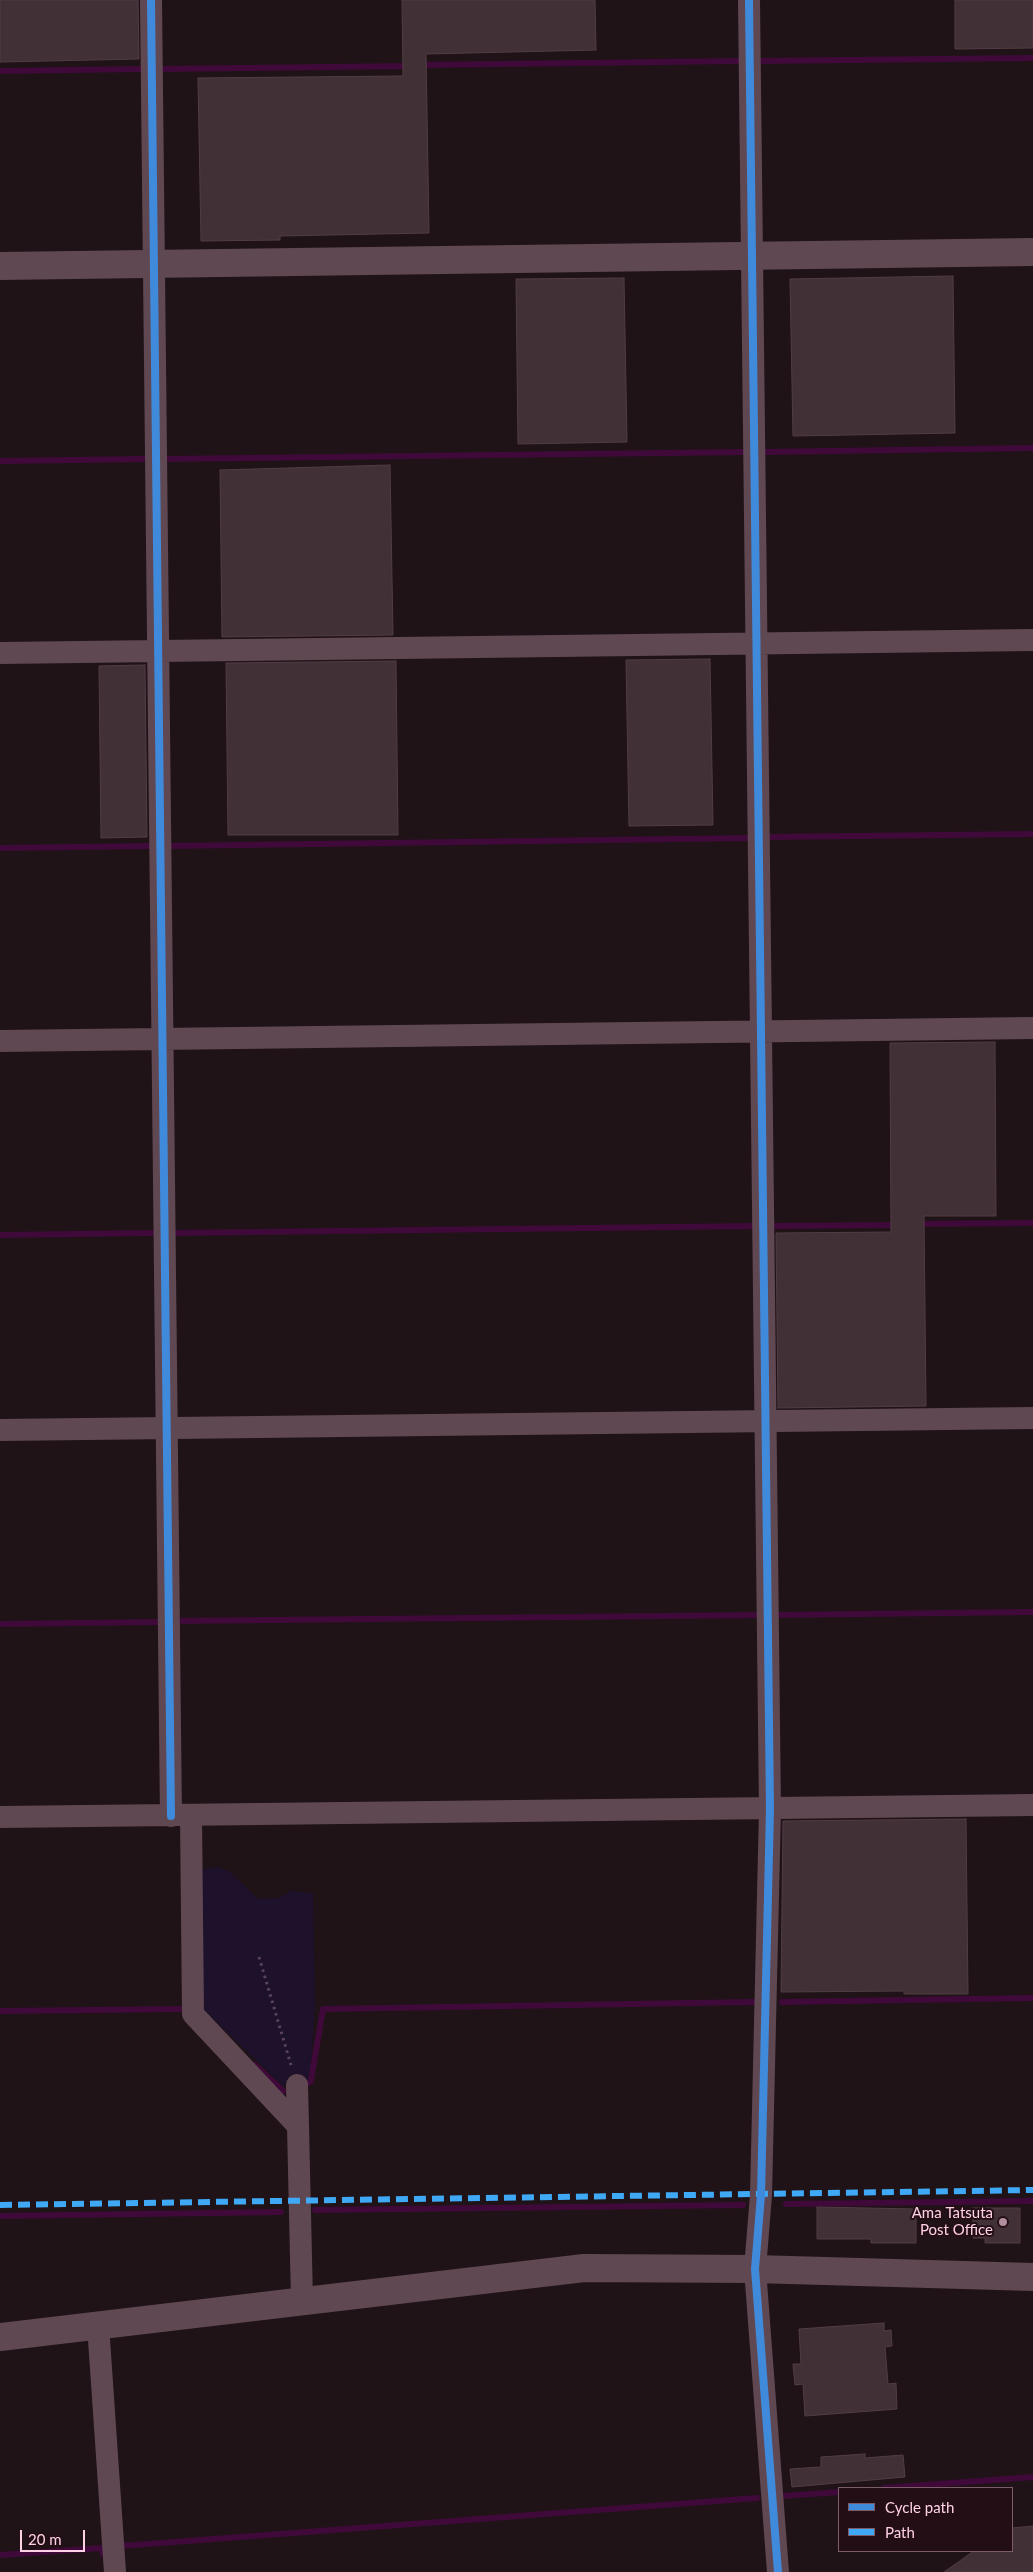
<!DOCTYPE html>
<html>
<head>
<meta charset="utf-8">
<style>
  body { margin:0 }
  #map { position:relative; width:1033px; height:2572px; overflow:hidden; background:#1f1317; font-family:Lato,sans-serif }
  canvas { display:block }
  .legend { position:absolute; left:838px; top:2487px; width:175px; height:65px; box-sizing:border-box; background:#240e16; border:1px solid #7c5c69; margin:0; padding:6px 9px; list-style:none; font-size:15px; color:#ffd1e5 }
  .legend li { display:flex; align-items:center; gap:10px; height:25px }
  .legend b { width:25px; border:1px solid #7c5c69 }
  .scale { position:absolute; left:20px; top:2530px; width:65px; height:22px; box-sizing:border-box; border:2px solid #ffd1e5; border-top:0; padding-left:6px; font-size:15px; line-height:18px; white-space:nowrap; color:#ffd1e5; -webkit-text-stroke:4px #240e16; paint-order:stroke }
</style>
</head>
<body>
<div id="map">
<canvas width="1033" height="2572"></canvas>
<ul class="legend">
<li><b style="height:6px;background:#408adc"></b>Cycle path</li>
<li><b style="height:6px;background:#3fa9f5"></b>Path</li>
</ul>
<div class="scale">20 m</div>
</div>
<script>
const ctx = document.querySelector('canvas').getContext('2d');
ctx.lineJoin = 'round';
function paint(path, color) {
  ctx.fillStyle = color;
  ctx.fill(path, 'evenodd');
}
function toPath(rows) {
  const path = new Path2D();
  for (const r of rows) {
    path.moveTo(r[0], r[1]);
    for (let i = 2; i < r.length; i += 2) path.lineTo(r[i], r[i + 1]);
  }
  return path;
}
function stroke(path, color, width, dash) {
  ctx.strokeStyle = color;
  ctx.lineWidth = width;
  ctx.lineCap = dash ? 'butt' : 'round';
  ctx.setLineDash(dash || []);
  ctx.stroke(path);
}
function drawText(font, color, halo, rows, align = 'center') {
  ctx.font = font + ' Lato,sans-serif';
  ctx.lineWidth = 4;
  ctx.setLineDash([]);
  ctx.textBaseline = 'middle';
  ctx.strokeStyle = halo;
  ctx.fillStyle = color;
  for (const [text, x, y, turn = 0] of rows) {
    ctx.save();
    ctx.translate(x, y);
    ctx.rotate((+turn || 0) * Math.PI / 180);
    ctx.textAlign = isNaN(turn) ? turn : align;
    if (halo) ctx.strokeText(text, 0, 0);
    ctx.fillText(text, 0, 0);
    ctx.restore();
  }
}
paint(toPath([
  [219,1867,230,1872,258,1899,279,1898,291,1891,313,1893,315,2005,310,2081,305,2082,300,2075,294,2074,288,2077,284,2087,201,2007,200,1870]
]), '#1d112b');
stroke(toPath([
  [759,61,1033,58],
  [420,65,740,61],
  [161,69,410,66],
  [0,71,141,69],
  [764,452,1033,448],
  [163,459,746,452],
  [0,461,145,459],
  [767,837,1033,834],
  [167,846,752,838],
  [0,848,151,846],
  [916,1224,1033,1223],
  [772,1226,899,1225],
  [171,1233,755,1226],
  [0,1235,152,1233],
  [776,1615,1033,1612],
  [175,1621,761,1615],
  [0,1624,160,1622],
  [782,2002,1033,1998],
  [0,2011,180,2009],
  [255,2065,283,2091],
  [306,2084,311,2081,323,2009,754,2002],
  [786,2204,1033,2201],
  [315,2210,743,2205],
  [0,2216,281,2212],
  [884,2488,1033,2477],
  [783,2496,839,2492],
  [121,2546,757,2498],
  [0,2555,102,2548,103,2554]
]), '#3f0a3a', 6);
const building = toPath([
  [0,0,138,0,139,59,0,62,0,0],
  [402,0,595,0,596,50,426,54,429,233,280,236,280,240,201,241,198,78,403,76,402,0],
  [955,0,1033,0,1033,48,955,49,955,0],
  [953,276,955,433,793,436,790,279,953,276],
  [624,278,627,442,518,444,516,279,624,278],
  [390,465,393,635,222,637,220,470,390,465],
  [710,659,713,825,629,826,626,660,710,659],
  [396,661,398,835,228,835,226,663,396,661],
  [145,665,147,837,101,838,99,666,145,665],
  [995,1042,996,1216,924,1216,926,1406,778,1408,776,1233,891,1232,890,1043,995,1042],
  [966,1819,968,1994,904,1994,904,1991,781,1992,783,1821,966,1819],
  [817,2207,916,2209,916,2243,871,2243,871,2239,817,2239,817,2207],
  [973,2208,1020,2208,1020,2243,985,2243,985,2238,973,2238,973,2208],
  [884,2323,884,2331,891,2330,892,2346,885,2347,888,2384,896,2383,897,2409,805,2416,803,2384,795,2385,793,2364,801,2364,799,2329,884,2323],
  [865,2454,865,2458,903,2455,905,2477,792,2487,790,2469,821,2467,821,2457,865,2454],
  [1033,2526,1033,2572,944,2572,974,2551,1012,2551,1012,2528,1033,2526]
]);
paint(building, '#413036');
stroke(building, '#533d45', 1);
stroke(toPath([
  [259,1957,291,2065]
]), '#5a445c', 3, [2.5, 4]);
stroke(toPath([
  [151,0,171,1816],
  [749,0,770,1809,761,2195,755,2269,778,2572],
  [0,653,1033,640],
  [0,1041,1033,1028],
  [0,1430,1033,1418],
  [191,1816,193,2014,298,2126,302,2301],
  [0,1817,1033,1805],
  [297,2085,298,2126],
  [98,2325,115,2572]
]), '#604853', 22);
stroke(toPath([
  [0,266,1033,252],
  [0,2337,584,2268,755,2269,1033,2277]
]), '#604853', 28);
stroke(toPath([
  [0,2205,1033,2190]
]), '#3fa9f5', 6, [12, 6]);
stroke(toPath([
  [151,0,171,1816],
  [749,0,770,1809,761,2195,755,2269,778,2572]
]), '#408adc', 8);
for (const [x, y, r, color] of [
  [1003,2222,5,"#b18e9d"]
]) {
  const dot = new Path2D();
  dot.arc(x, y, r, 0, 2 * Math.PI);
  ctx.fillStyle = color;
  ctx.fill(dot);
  stroke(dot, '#240e16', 2);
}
drawText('15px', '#ffd1e5', '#240e16', [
  ["Ama Tatsuta",993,2213],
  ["Post Office",993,2230]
], 'right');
</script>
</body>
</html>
